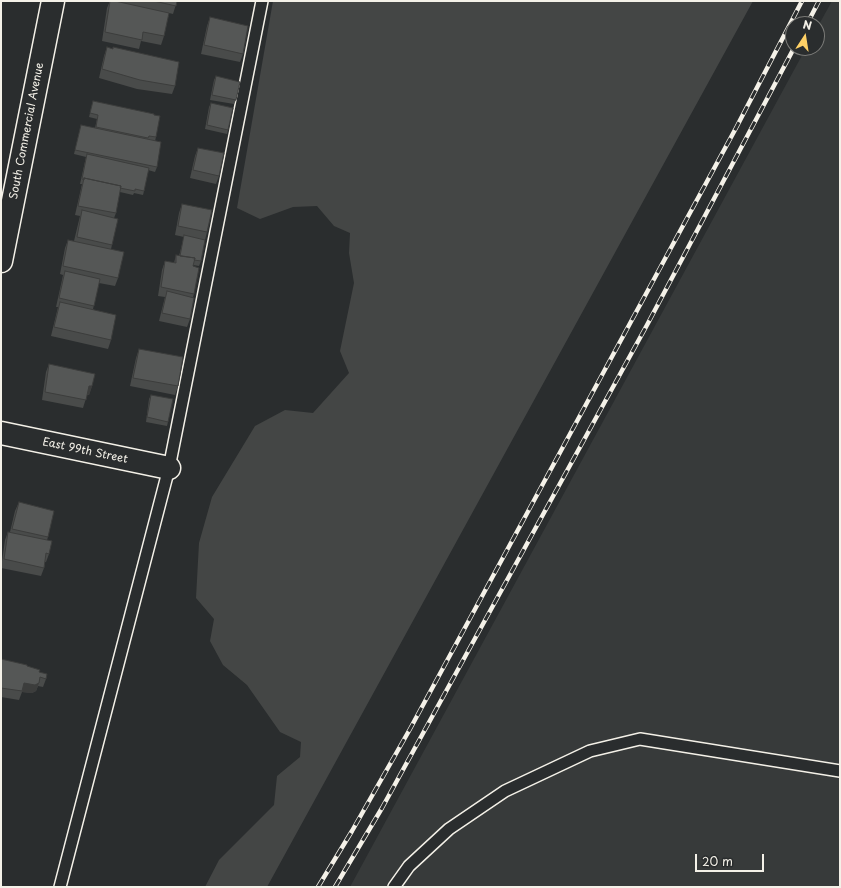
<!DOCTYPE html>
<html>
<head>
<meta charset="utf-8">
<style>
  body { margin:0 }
  #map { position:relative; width:841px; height:888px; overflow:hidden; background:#2a2d2e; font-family:"Playpen Sans",sans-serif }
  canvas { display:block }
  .frame { position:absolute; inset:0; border:2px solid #f4f1e8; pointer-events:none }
  .north { position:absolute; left:785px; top:16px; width:40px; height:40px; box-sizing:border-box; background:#2a2d2e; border:1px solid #7b7b78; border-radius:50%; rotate:12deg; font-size:11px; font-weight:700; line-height:16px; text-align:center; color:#f4f1e8 }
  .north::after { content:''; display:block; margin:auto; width:14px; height:18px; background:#ffd166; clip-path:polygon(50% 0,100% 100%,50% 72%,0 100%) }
  .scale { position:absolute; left:695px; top:854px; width:69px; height:18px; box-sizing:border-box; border:2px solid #f4f1e8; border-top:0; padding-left:5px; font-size:12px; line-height:14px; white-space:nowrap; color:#f4f1e8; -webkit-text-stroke:3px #2a2d2e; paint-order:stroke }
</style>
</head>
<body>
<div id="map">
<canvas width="841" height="888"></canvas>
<div class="frame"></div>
<div class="north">N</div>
<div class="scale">20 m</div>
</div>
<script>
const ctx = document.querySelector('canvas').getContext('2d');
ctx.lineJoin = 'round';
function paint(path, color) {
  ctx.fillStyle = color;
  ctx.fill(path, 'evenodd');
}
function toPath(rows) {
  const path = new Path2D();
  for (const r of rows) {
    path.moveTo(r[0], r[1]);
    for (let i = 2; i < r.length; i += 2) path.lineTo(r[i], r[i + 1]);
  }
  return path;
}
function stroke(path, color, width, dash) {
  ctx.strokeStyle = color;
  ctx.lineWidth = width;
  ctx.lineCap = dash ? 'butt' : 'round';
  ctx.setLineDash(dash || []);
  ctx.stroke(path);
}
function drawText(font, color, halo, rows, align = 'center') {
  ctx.font = font + ' "Playpen Sans",sans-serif';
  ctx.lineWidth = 3;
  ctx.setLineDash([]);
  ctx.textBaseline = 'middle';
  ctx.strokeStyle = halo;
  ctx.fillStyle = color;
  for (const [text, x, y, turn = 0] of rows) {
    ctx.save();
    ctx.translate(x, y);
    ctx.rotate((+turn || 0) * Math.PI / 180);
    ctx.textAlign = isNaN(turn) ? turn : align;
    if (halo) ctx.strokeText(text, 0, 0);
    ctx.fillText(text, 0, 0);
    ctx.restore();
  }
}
paint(toPath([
  [832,1,840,1,840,887,350,887,806,48,817,48,817,28]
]), '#373a3a');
paint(toPath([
  [273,1,753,1,267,887,205,887,219,860,274,805,277,776,300,757,301,742,280,732,247,685,223,665,210,641,214,619,196,598,199,543,212,497,255,426,285,410,313,413,349,373,340,351,354,283,349,253,350,233,334,226,317,206,293,207,260,219,237,208]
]), '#444645');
const service = toPath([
  [60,887,169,468,262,1],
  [394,887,409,866,449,829,505,791,590,751,640,739,840,771]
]);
const minor = toPath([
  [1,433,169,468]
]);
const secondary = toPath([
  [1,261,53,1]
]);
stroke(service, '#f4f1e8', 14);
stroke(minor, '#f4f1e8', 25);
stroke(secondary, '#f4f1e8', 25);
stroke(service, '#2a2d2e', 11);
stroke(minor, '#2a2d2e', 22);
stroke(secondary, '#2a2d2e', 22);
const rail = toPath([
  [807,24,819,1],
  [318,887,352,831,410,729,736,128,802,1],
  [335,887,382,808,647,325,794,48]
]);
stroke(rail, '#f4f1e8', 4.5);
stroke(rail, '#2a2d2e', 3, [9]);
paint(toPath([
  [110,1,177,1,173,14,169,13,164,36,161,45,141,41,139,49,102,41,107,8],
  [210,17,243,54,240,62,201,54,207,26],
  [107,47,175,86,172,94,137,89,99,78,104,56],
  [216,76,236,100,234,104,210,100,214,80],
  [93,101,154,115,156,137,155,141,157,167,155,172,148,170,144,191,143,195,134,193,133,195,120,192,116,213,114,218,112,245,111,249,118,278,115,286,99,283,93,309,111,340,108,349,51,336,58,307,56,307,62,280,63,275,60,274,65,248,68,240,74,241,80,216,75,215,82,184,80,184,86,157,74,154,81,125,95,128,97,119,89,117],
  [211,103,228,130,227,134,205,129,209,107],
  [198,148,219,176,216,184,190,178,195,156],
  [182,204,207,232,205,240,201,261,199,266,193,265,193,266,194,294,193,297,190,319,187,327,159,321,165,297,158,296,162,270,165,261,174,263,176,255,179,256,184,237,175,235,179,213],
  [139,349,178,386,175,395,130,386,136,358],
  [49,364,92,386,89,395,87,395,83,408,42,400,46,372],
  [151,395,168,422,167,426,146,422,149,399],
  [19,502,48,537,47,540,49,554,46,562,45,562,44,568,41,576,1,568,5,540,8,532,10,532,15,511],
  [1,659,27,666,39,672,46,679,43,687,38,686,36,691,32,693,22,692,19,700,1,697]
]), '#494b4a');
paint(toPath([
  [89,386,92,386,89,395,86,394],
  [24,683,39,683,36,691,32,693,22,692]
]), '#3c3d3c');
const building = toPath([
  [110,1,115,1,169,13,164,36,143,32,142,40,105,32,110,1],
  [154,1,177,1,176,6,154,1],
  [210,17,248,26,243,54,204,45,210,17],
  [107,47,113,49,113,47,179,62,175,86,140,80,102,69,107,47],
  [216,76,240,82,236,100,212,95,216,76],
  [93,101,154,114,154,115,160,116,156,137,149,136,148,138,96,127,98,115,90,113,93,101],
  [211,103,233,108,228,130,207,125,211,103],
  [81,125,161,142,157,167,75,150,81,125],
  [198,148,224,153,219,176,193,170,198,148],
  [87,154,149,168,144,191,135,189,135,191,120,188,121,186,84,178,84,180,82,179,87,154],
  [84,178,121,186,116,213,78,206,84,178],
  [182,204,212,210,207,232,178,226,182,204],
  [82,210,118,219,112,245,77,237,82,210],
  [184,235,205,240,201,261,194,260,195,258,180,256,184,235],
  [68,240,124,252,118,278,63,266,68,240],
  [176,255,195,258,193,266,199,268,194,294,161,287,165,261,176,263,176,255],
  [65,271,100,279,94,306,59,298,65,271],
  [167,291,194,298,190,319,162,313,167,291],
  [60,302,116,315,111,340,54,327,60,302],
  [139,349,183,357,178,386,133,378,139,349],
  [49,364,95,374,92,386,89,386,86,400,45,392,49,364],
  [151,395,173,399,168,422,147,417,151,395],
  [19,502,54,511,48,537,12,529,19,502],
  [8,532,52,541,49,554,46,553,44,568,4,559,8,532],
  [1,659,27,665,27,666,40,670,39,672,47,674,46,679,40,677,39,683,35,685,24,683,22,691,1,688,1,659]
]);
paint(building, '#555756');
stroke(building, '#3c3d3c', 1);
drawText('11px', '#f4f1e8', '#2a2d2e', [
  ["South Commercial Avenue",27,131,-79],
  ["East 99th Street",85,451,12]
]);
</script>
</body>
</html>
